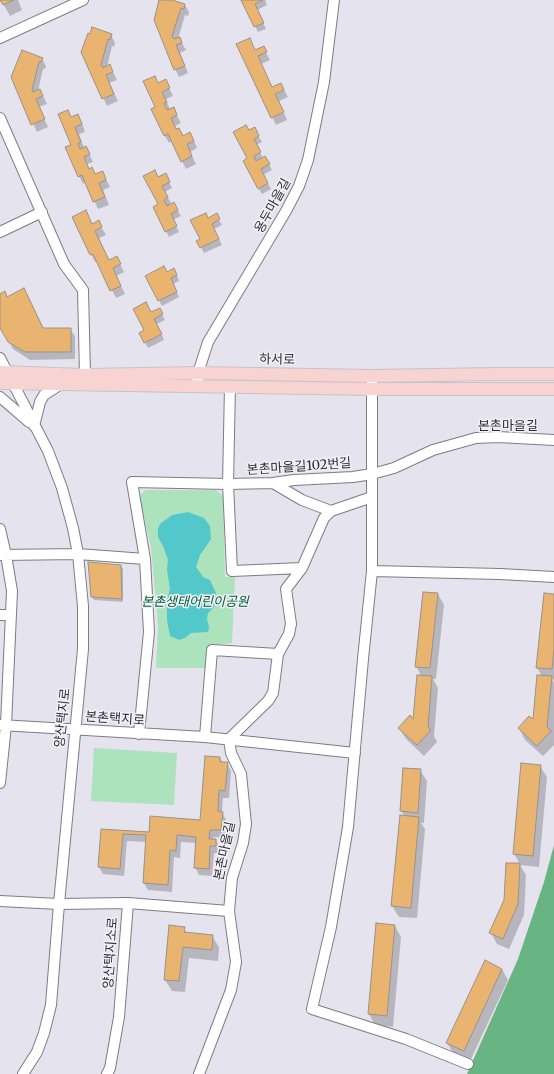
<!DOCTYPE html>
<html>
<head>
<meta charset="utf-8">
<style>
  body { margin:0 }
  canvas { display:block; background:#e5e3ed }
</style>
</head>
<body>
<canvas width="554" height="1074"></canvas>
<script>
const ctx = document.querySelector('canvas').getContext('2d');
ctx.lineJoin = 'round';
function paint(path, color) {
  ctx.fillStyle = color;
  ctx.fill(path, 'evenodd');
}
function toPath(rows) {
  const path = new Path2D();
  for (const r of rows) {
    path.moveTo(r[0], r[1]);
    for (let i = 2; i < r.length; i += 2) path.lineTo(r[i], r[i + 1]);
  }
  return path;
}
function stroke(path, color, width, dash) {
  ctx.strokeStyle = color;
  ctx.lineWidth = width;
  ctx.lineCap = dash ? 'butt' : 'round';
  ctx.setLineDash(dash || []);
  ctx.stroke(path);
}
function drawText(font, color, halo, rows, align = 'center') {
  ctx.font = font + ' Merriweather,"Noto Sans KR",serif';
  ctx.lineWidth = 3;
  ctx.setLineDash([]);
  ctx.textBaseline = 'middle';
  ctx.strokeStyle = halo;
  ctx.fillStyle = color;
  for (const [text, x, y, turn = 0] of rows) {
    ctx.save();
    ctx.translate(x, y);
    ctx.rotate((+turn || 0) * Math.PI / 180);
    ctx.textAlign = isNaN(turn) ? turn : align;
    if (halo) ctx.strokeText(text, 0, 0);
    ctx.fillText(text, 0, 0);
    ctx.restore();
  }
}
paint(toPath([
  [145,490,216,490,223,496,225,577,235,577,232,643,210,645,206,668,156,668,158,626,151,547,139,496],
  [94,748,177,753,174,805,91,801]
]), '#ace3bd');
paint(toPath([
  [554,845,554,1074,467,1074,518,959,544,882]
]), '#68b483');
paint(toPath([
  [188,512,204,518,210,526,211,539,200,555,196,567,203,577,210,580,216,593,214,607,208,613,207,619,209,627,208,632,191,633,185,638,179,640,170,636,167,620,167,600,170,589,167,570,168,560,164,548,158,537,158,529,160,524,172,515]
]), '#53c8ca');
paint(toPath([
  [1,0,18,0,22,10,10,16],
  [160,0,168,0,185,5,189,12,188,16,185,15,178,39,179,38,186,50,180,53,188,73,179,77,175,69],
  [242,0,265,0,267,5,257,10,266,29,258,32],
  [111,35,115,43,114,47,112,46,107,67,110,66,117,80,109,83,118,101,107,106,82,52],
  [238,45,255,51,263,47,270,60,261,64,272,88,281,84,288,97,279,101,287,120,276,125],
  [42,59,46,66,45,69,43,69,38,91,40,90,47,104,39,107,48,127,37,132,12,77],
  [158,84,169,88,173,96,166,99,170,110,173,108,181,123,175,126,176,130,183,137,194,141,197,148,190,152,196,164,186,169,172,141,169,143,165,136,153,109,156,108],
  [72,118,82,123,85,132,79,134,84,148,86,147,93,162,87,164,89,170,92,168,96,175,102,172,110,187,103,190,109,205,98,209,86,182,83,184,79,176,72,146],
  [254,129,262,142,256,145,263,158,265,157,272,170,263,175,271,189,262,194,244,161,248,159,249,132],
  [165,174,172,188,165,192,172,205,174,204,181,216,173,220,179,232,169,237,166,231,159,204,158,178],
  [216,215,222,225,214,229,222,245,204,253,198,241,201,239,208,219],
  [98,222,106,235,99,238,109,261,117,258,124,272,116,276,125,294,116,298,97,261,95,262,91,254,92,225],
  [167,273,177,275,179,281,173,284,179,297,162,306,147,276],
  [24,289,44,329,70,329,75,336,75,359,30,360,13,349,0,325,0,295,7,298],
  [159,309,165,320,157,324,164,340,148,348,145,342,145,331,151,313],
  [121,566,123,569,123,602,94,600,92,597],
  [438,594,444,605,436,679,433,679,438,688,434,736,437,742,424,756,406,739,399,728,414,721,421,676,416,666],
  [554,595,554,680,552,679,554,683,554,745,543,756,525,740,519,728,534,722,542,677,537,667],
  [220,758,223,763,227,763,231,771,229,798,223,798,222,812,226,820,225,838,214,837,213,840,216,840,220,848,220,853,214,853,212,876,199,875,195,867,196,843,181,842,180,858,174,857,172,892,148,890,144,883,147,842,127,841,124,876,103,874,99,867,101,830,150,833,201,821],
  [540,766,547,777,539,867,520,865,526,875,524,915,509,949,497,944,491,933,505,900,507,864,520,864,514,854],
  [420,770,427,781,424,823,421,823,425,829,417,918,399,917,392,906,405,817,401,811],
  [395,926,401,937,393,1027,375,1025,369,1014],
  [184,928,187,934,212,936,219,947,218,961,189,958,185,992,172,991,165,980],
  [502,969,508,980,470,1061,454,1054,447,1043]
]), '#0003');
const building = toPath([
  [0,0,14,0,3,5,0,0],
  [159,0,172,0,185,4,184,9,181,8,172,36,174,39,180,37,182,43,176,45,185,66,174,70,154,20,159,0],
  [241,0,263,0,255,4,264,23,254,27,241,0],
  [92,27,112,34,110,40,108,39,101,65,103,68,110,64,113,72,106,75,114,94,102,99,81,52,88,33,90,34,92,27],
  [250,38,255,50,264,46,267,52,258,56,272,87,281,83,284,90,275,94,284,112,271,118,236,44,250,38],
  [22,50,43,58,41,62,39,62,32,90,33,92,40,89,43,96,36,99,45,119,31,125,11,77,22,50],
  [155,76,158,83,166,79,170,88,162,92,167,102,164,103,167,110,174,107,177,115,171,118,176,129,179,128,183,136,190,132,194,141,187,144,192,156,181,162,168,134,164,136,151,109,155,107,143,81,155,76],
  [68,110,71,117,78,114,82,124,75,127,81,142,78,143,80,149,86,146,90,154,84,157,89,169,92,167,95,174,103,171,106,180,99,183,105,197,93,202,82,175,78,177,65,147,71,145,58,114,68,110],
  [246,125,249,130,255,127,259,136,254,139,261,152,254,156,256,161,265,156,270,164,261,169,268,183,258,189,243,161,247,158,233,132,246,125],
  [155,170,158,177,166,173,170,182,162,186,168,197,164,200,167,206,174,202,178,210,171,214,177,226,165,232,153,207,158,204,143,176,155,170],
  [86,210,92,224,99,220,102,227,95,231,109,260,117,256,121,264,113,268,121,286,110,291,93,254,90,255,72,217,86,210],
  [206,213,208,218,217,213,220,219,212,224,219,239,200,248,196,241,200,239,190,220,206,213],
  [164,266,167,272,174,268,177,275,171,278,177,292,158,301,145,276,164,266],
  [24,288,43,328,71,328,71,352,25,352,8,342,0,328,0,294,5,291,7,297,24,288],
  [146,302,151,312,160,308,163,314,154,319,162,334,144,343,139,333,144,330,133,309,146,302],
  [88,562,121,565,122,599,91,597,88,562],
  [423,592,438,593,430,668,415,667,423,592],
  [544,593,554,594,554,648,552,669,536,668,544,593],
  [417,675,432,676,428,727,431,730,417,745,398,728,410,715,413,719,417,675],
  [537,675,552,676,547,727,551,731,537,746,518,728,529,716,533,719,537,675],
  [205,756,220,757,220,762,228,762,225,791,219,790,218,811,223,812,221,830,210,830,209,839,216,839,216,846,210,846,209,869,194,868,196,837,177,835,176,851,170,850,168,885,143,883,146,835,123,834,120,869,98,867,101,829,149,832,150,816,200,820,205,756],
  [521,763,541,765,533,856,513,854,521,763],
  [403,768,421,769,418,813,400,811,403,768],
  [400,815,419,817,411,908,391,906,400,815],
  [506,863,520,863,518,904,503,939,489,933,504,900,506,863],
  [376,923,395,925,387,1016,368,1014,376,923],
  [169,925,185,927,184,932,213,935,212,950,183,947,179,981,164,980,169,925],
  [485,960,502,969,464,1051,446,1043,485,960]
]);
paint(building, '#e8b470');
stroke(building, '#98928a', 1);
const minor = toPath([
  [0,38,83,0],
  [0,118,64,264,83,290,85,375],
  [0,232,42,212],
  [0,358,48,451,62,488,73,528,78,554,83,606,83,649,59,904,51,1005,44,1033,37,1052,23,1074],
  [372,376,372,571],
  [197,385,198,373,208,342,286,211,299,186,308,160,324,82,334,0],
  [230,386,228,484,232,571,302,568],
  [0,397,29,422],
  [34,426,40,402,44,395,61,384],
  [273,483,302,500,331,511],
  [0,529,6,555,12,591,6,725,0,783],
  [1,555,78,554,145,559],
  [0,615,11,615],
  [0,725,205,737,355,753],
  [139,734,149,632,145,559,132,482,228,484,273,483,294,480,353,477,372,474,394,468,433,450,476,438,498,437,554,440],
  [205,737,212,650,278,654],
  [229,739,268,701,273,693,278,654,289,634,291,624,286,589,302,568,324,518,331,511,372,497],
  [0,901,59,904,128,903,119,1017,110,1068,107,1074],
  [128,903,229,911],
  [468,1064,406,1039,312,1009,331,927,348,827,363,659,372,571,500,574,554,577],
  [199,1074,231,990,236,962,229,911,232,878,243,843,246,824,241,774,231,753,229,739]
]);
const major = toPath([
  [0,372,85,375,198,373,372,376,497,374,554,374],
  [0,383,372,389,554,389]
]);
stroke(minor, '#7d7c85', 12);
stroke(major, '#c5c4c6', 14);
stroke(minor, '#fff', 10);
stroke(major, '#f7d3d1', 12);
drawText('13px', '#2f2e32', '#f2f0fa', [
  ["용두마을길",273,206,-61],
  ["하서로",277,360,1],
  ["본촌마을길",508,426],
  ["본촌마을길102번길",299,467,-4],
  ["양산택지로",63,718,-84],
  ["본촌택지로",115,719,4],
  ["본촌마을길",225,851,-78],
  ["양산택지소로",111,953,-86]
]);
drawText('italic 13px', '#006033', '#f2f0fa', [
  ["본촌생태어린이공원",195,602]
]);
</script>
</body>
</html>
